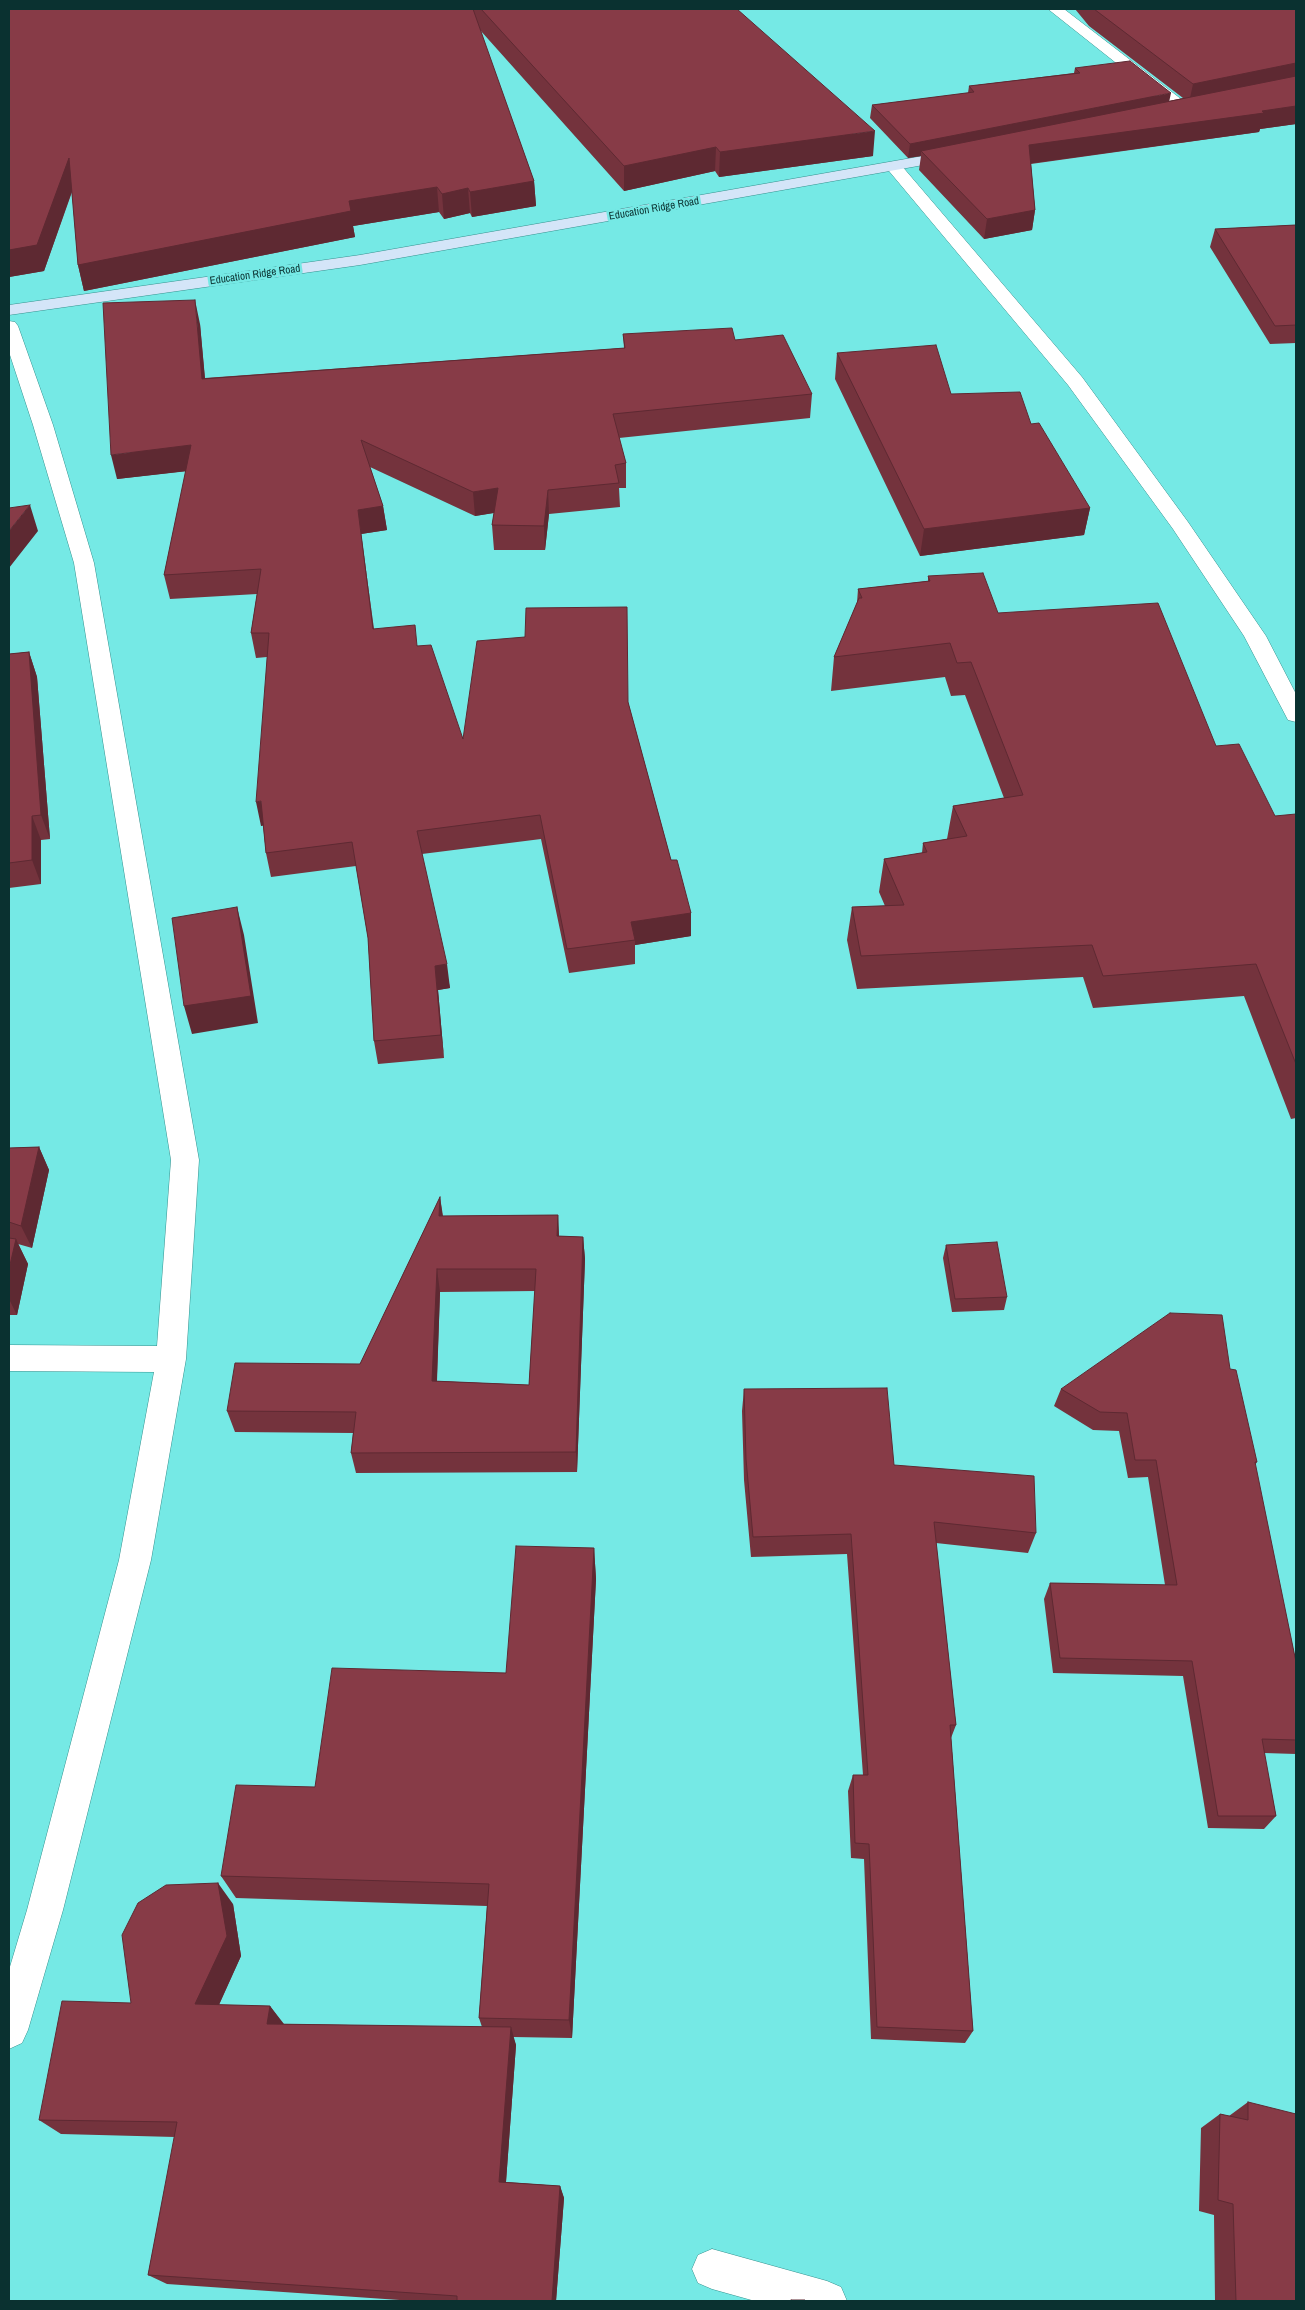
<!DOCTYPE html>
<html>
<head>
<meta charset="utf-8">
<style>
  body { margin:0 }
  #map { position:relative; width:1305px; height:2310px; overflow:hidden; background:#75e9e5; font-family:"Archivo Narrow",sans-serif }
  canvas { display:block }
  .frame { position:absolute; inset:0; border:10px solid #0a3130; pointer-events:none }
</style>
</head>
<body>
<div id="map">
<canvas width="1305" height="2310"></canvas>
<div class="frame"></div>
</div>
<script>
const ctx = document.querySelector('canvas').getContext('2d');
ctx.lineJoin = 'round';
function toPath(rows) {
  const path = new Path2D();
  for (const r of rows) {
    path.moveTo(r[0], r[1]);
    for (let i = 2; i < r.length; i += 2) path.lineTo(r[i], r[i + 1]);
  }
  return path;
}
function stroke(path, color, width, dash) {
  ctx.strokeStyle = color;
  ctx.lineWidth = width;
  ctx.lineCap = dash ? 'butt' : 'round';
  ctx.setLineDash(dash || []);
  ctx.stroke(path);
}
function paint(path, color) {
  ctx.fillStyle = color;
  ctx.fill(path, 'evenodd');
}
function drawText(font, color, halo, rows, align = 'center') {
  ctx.font = font + ' "Archivo Narrow",sans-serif';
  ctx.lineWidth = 5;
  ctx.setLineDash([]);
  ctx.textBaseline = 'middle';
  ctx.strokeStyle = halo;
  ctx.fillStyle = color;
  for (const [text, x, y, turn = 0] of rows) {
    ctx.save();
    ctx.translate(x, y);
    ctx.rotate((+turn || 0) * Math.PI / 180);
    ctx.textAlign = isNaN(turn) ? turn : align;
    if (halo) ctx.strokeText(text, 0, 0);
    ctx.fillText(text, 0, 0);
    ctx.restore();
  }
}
const minor = toPath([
  [1048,9,1064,9,1190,106,1192,109,1190,112,1178,112,1048,9],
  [895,163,901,165,1082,377,1188,522,1266,636,1296,694,1296,722,1288,720,1244,636,1173,529,1068,385,889,171,887,168,895,163],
  [9,321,15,322,18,326,53,425,94,563,199,1160,186,1359,151,1560,63,1910,28,2030,22,2043,9,2049,9,1970,27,1910,119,1560,154,1372,9,1371,9,1345,157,1346,171,1160,74,563,33,425,9,352,9,321],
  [712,2249,827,2281,841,2287,847,2301,755,2301,712,2289,698,2283,692,2269,698,2255,712,2249]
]);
const secondary = toPath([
  [957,150,963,152,965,155,963,158,360,265,9,315,9,305,360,255,957,150]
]);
stroke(minor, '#36918e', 1);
stroke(secondary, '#36918e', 1);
paint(minor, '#fff');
paint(secondary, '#d4e5f8');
paint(toPath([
  [9,9,737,9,873,156,719,177,715,171,624,191,480,30,534,181,536,206,472,217,470,213,444,219,439,212,353,226,355,237,84,291,78,265,72,192,44,271,9,277],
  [1075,9,1296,9,1296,124,1260,129,1259,132,1031,164,1035,210,1032,230,984,239,919,170,921,156,908,158,870,118,872,105,968,93,969,86,1074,73,1075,68,1169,101,1183,98,1089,26],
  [1296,225,1296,343,1270,344,1210,247,1215,229],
  [200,324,205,378,624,348,623,334,735,340,812,394,810,418,619,438,626,463,626,488,619,488,620,507,549,514,545,550,494,550,492,525,494,513,475,516,370,467,383,506,387,530,361,534,374,629,418,646,463,739,628,702,671,860,691,913,691,936,635,945,635,964,569,973,541,839,422,854,450,988,438,990,444,1058,378,1064,374,1041,368,938,356,866,271,877,266,853,263,825,261,826,267,657,256,658,251,633,257,594,170,599,164,575,186,471,117,479],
  [837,353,1031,424,1090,508,1084,535,920,556,835,379],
  [928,576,998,613,1216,746,1275,816,1296,815,1296,1118,1291,1119,1244,996,1093,1008,1083,977,857,989,847,940,852,907,885,906,879,892,884,859,922,853,923,843,947,839,953,806,1004,798,965,695,951,696,945,677,831,691,834,657,857,603,858,589,928,581],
  [29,652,37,677,50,839,41,840,41,884,9,888,9,654],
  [39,1147,49,1170,32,1248,18,1244,28,1264,17,1315,9,1315,9,1148],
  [440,1197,443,1216,558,1215,559,1236,583,1237,585,1259,577,1472,356,1473,351,1453,353,1433,235,1432,227,1411,360,1364],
  [535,1291,529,1385,437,1381,440,1292],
  [946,1245,1007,1297,1004,1310,952,1312,943,1258],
  [1230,1369,1257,1462,1255,1465,1296,1662,1296,1754,1264,1753,1276,1816,1264,1829,1208,1828,1183,1676,1053,1673,1044,1599,1050,1583,1165,1585,1148,1477,1128,1478,1119,1431,1093,1430,1054,1406,1061,1389],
  [744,1389,894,1465,1036,1533,1028,1553,936,1543,956,1725,951,1738,973,2031,965,2043,871,2039,864,1859,851,1858,848,1791,853,1775,863,1775,847,1554,751,1557,744,1480,742,1411],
  [594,1548,596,1579,572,2038,513,2037,516,2045,506,2182,560,2186,564,2198,556,2301,414,2301,167,2284,148,2275,175,2137,61,2134,39,2120,131,2003,233,1904,241,1956,219,2005,270,2006,283,2024,482,2027,479,2018,487,1906,236,1898,221,1876,315,1787,506,1673],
  [1248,2102,1296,2301,1215,2301,1214,2215,1199,2211,1201,2128,1220,2114,1229,2116]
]), '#74333d');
paint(toPath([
  [1296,63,1296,79,1189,103,1193,84],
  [1171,93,1168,107,921,151,921,156,908,158,910,144],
  [1296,106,1296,124,1260,129,1259,132,1026,164,1029,145],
  [875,131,873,156,719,177,720,152],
  [716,147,715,171,624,191,624,166],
  [69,158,75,182,44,271,9,277,9,250],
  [534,181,536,206,472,217,470,192],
  [437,187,439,212,353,226,355,237,84,291,78,265,349,201],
  [468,188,470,213,444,219,442,194],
  [1035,210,1032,230,984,239,987,219],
  [195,300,200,324,207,403,202,379],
  [191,445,197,470,117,479,111,455],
  [498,488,499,512,475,516,473,492],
  [548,490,549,514,545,550,544,526],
  [30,505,38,531,9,568,9,531],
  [383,506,387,530,361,534,377,653,358,510],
  [1090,508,1084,535,920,556,924,529],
  [29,652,37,677,50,839,41,815],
  [261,801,266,825,261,826,256,802],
  [32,816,41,840,41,884,32,860],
  [237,907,244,935,258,1023,192,1034,184,1006],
  [691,913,691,936,635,945,635,940,631,922],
  [447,964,450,988,438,990,444,1058,441,1035,435,966],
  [39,1147,49,1170,32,1248,21,1226],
  [440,1197,443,1220,439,1216],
  [558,1215,559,1238,557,1236],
  [583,1237,585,1259,577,1472,576,1452],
  [16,1239,28,1264,17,1315,9,1299,9,1269],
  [437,1269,440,1292,436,1402,432,1381],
  [594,1548,596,1579,572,2038,569,2020],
  [218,1883,233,1904,241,1956,211,2022,195,2004],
  [270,2006,284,2024,267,2024],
  [511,2027,516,2045,505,2195,499,2182],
  [560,2186,564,2198,556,2301,552,2301]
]), '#5e2932');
const building = toPath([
  [9,9,473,9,534,181,470,192,468,188,442,194,437,187,349,201,351,211,78,265,69,158,37,245,9,250,9,9],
  [481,9,737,9,875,131,720,152,716,147,624,166,481,9],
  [1094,9,1296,9,1296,63,1193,84,1094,9],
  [1130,61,1171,93,910,144,872,105,974,92,969,86,1080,73,1075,68,1130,61],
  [1296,76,1296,106,1262,111,1264,113,1029,145,1035,210,987,219,921,151,1296,76],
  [1296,225,1296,325,1275,326,1215,229,1296,225],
  [195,300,202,379,625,348,623,334,732,328,735,340,783,335,812,394,613,414,626,463,615,465,619,483,548,490,544,526,492,525,498,488,473,492,361,440,383,506,358,510,373,629,415,625,417,646,431,645,463,739,477,641,525,637,526,608,627,607,628,702,671,860,677,860,691,913,631,922,635,940,567,949,540,815,417,831,447,964,435,966,441,1035,374,1041,368,938,352,842,266,853,261,801,256,802,269,633,251,633,261,569,164,575,191,445,111,455,103,303,195,300],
  [936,345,951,394,1020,392,1031,424,1039,423,1090,508,924,529,837,353,936,345],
  [30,505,9,531,9,508,30,505],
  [983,573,998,613,1158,603,1216,746,1239,744,1275,816,1296,814,1296,1064,1256,964,1103,976,1092,945,861,956,852,907,904,905,884,859,927,852,923,843,967,836,953,806,1023,795,971,662,957,663,950,643,834,657,859,598,862,598,858,589,930,581,928,576,983,573],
  [29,652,41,815,32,816,32,860,9,863,9,654,29,652],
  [237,907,251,996,184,1006,172,918,237,907],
  [39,1147,21,1226,9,1222,9,1148,39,1147],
  [440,1197,439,1216,558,1215,557,1236,583,1237,576,1452,351,1453,356,1412,227,1411,235,1363,360,1364,440,1197],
  [437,1269,536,1269,529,1385,432,1381,437,1269],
  [9,1238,16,1239,9,1269,9,1238],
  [997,1242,1007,1297,955,1299,946,1245,997,1242],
  [1170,1313,1222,1315,1230,1369,1236,1370,1257,1462,1255,1462,1296,1662,1296,1740,1262,1739,1276,1816,1218,1816,1192,1661,1060,1658,1050,1583,1177,1585,1156,1460,1135,1460,1127,1413,1100,1412,1061,1389,1170,1313],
  [887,1388,894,1465,1034,1476,1036,1533,934,1522,956,1725,950,1725,973,2031,877,2027,869,1844,855,1843,853,1775,868,1775,851,1534,753,1537,746,1459,744,1389,887,1388],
  [516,1546,594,1548,569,2020,479,2018,489,1884,221,1876,236,1785,315,1787,332,1668,506,1673,516,1546],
  [218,1883,227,1936,195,2004,270,2006,267,2024,511,2027,499,2182,560,2186,552,2301,457,2301,457,2296,148,2275,177,2122,39,2120,62,2001,131,2003,122,1935,138,1903,166,1885,218,1883],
  [1248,2102,1296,2114,1296,2301,1236,2301,1233,2204,1218,2200,1220,2114,1248,2120,1248,2102],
  [791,2300,805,2300,806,2301,790,2301,791,2300]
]);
paint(building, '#873b47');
stroke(building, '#5e2932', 1);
drawText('11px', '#0a3130', '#75e9e5', [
  ["Education Ridge Road",654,209,-10],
  ["Education Ridge Road",255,275,-8]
]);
</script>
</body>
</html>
